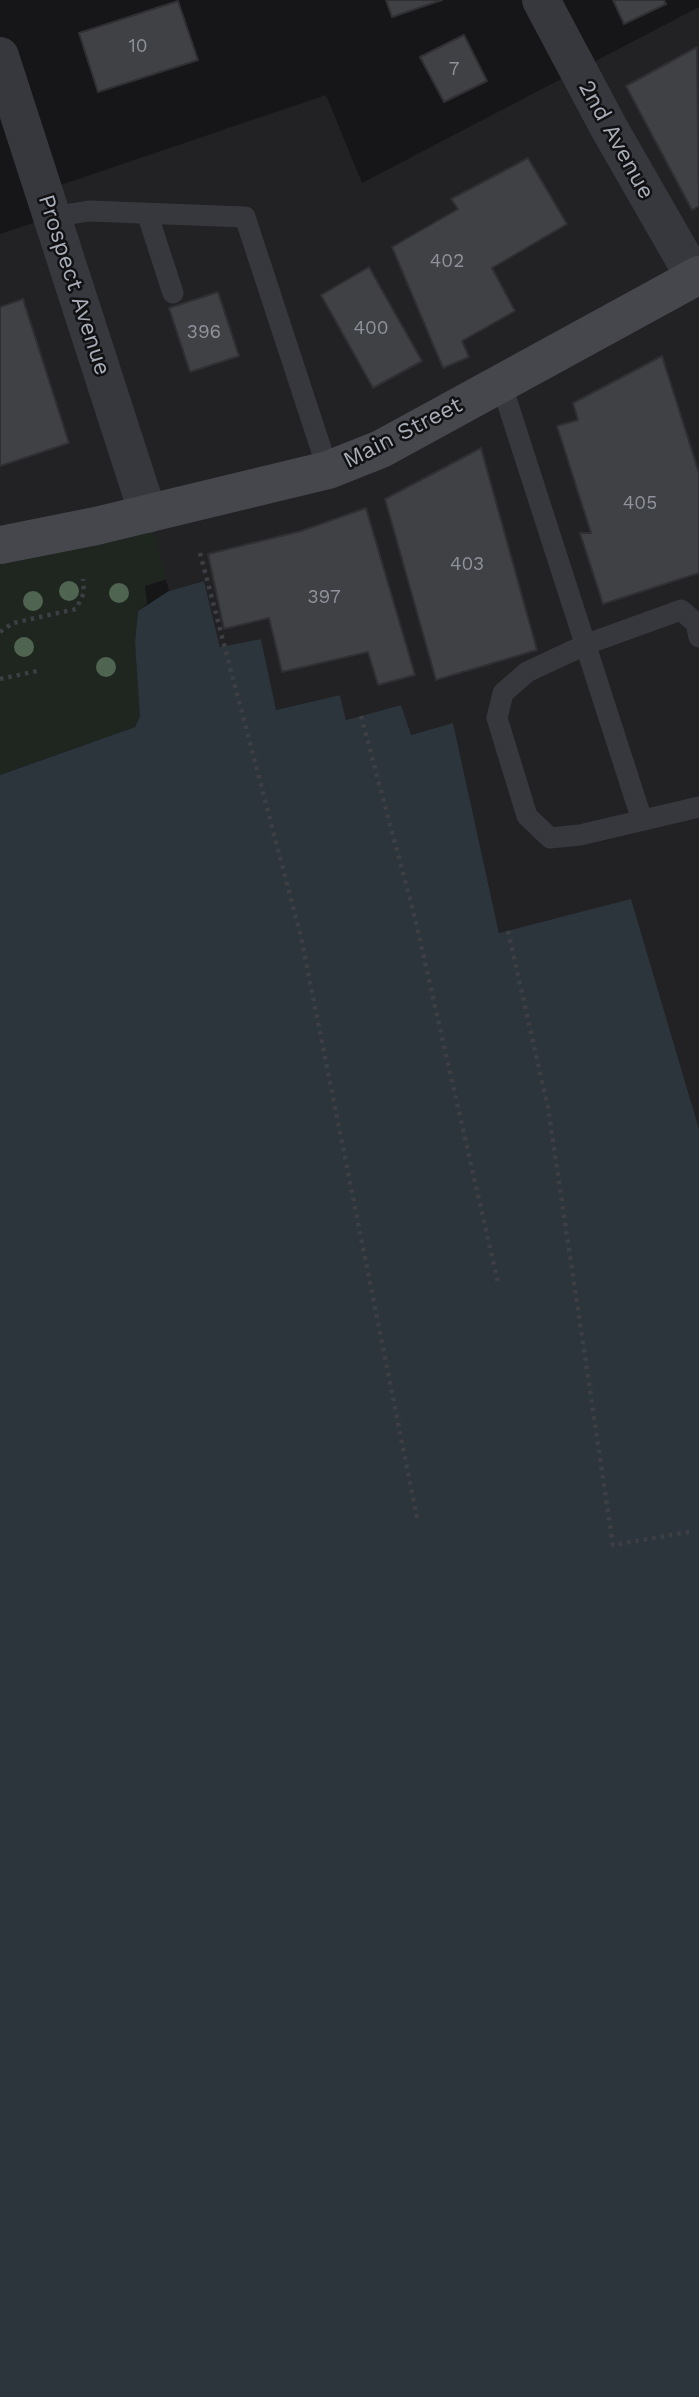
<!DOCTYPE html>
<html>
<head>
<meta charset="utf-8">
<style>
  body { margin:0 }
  canvas { display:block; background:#161618 }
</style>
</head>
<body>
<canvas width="699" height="2397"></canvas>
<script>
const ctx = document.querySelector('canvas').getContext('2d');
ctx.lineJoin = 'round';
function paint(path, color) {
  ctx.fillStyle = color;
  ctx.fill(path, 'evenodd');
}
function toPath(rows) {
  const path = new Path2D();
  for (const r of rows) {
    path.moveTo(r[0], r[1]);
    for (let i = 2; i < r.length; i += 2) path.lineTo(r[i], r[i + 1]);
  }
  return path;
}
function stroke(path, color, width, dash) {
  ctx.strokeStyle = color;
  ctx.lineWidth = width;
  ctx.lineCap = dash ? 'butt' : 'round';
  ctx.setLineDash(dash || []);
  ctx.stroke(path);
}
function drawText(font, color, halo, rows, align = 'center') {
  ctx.font = font + ' "Work Sans",sans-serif';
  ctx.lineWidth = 5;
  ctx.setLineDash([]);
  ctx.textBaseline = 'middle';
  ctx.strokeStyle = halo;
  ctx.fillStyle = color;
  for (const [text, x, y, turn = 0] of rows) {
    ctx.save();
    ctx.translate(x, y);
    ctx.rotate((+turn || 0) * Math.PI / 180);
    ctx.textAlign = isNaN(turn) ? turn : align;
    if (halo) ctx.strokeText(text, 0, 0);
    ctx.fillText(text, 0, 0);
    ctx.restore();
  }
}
paint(toPath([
  [699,7,699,1129,631,900,499,933,453,724,410,735,401,705,346,720,340,695,275,710,261,639,220,648,204,581,169,591,162,565,0,545,0,234,51,217,43,191,326,95,362,183]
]), '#222225');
paint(toPath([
  [148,514,167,579,145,586,147,604,138,611,135,642,141,703,140,716,135,727,0,775,0,545]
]), '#1e261f');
paint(toPath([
  [204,581,220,647,261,639,276,710,340,695,346,720,401,705,411,735,453,723,499,933,631,899,699,1129,699,2397,0,2397,0,775,135,727,140,716,135,642,138,611,169,591]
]), '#2c353c');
const building = toPath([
  [386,0,442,0,392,17,386,0],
  [613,0,664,0,666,4,624,24,613,0],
  [178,1,198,60,98,92,79,33,178,1],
  [464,35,487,81,444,102,420,57,464,35],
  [697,47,699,206,692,210,626,86,697,47],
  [528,158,567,224,492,268,515,311,462,341,469,357,443,368,392,247,458,209,451,199,528,158],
  [369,267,422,361,373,388,321,295,369,267],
  [218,292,239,356,190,372,169,308,218,292],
  [23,299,69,443,0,466,0,307,23,299],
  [662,356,699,473,699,573,603,604,580,533,591,533,557,426,578,420,573,403,662,356],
  [481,448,537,650,436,680,385,499,481,448],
  [366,508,415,675,378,685,368,652,282,672,269,618,224,629,208,554,301,531,366,508]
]);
paint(building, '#404145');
stroke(building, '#303034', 2);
stroke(toPath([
  [200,553,301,937,418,1523],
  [0,632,13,623,76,609,84,593,83,579],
  [0,679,37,671],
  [361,716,414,914,498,1283],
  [508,931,548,1108,613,1545,694,1531]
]), '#3d3f44', 4.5, [3.5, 5]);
stroke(toPath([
  [147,213,173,293],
  [52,217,89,211,245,217,328,470],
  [501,383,642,820],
  [699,637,696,623,681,610,587,644,527,672,503,693,497,718,527,816,550,838,580,835,699,807]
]), '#37383d', 21);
stroke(toPath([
  [541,0,609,128,695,278],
  [0,56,148,514]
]), '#37383d', 38);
stroke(toPath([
  [0,545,96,526,328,470,381,449,699,275]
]), '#45474d', 38);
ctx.fillStyle = '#506452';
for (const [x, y] of [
  [69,591],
  [119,593],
  [33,601],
  [24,647],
  [106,667]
]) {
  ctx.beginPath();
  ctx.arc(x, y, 10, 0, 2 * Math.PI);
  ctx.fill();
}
drawText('19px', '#8e929b', null, [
  ["10",138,46],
  ["7",454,69],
  ["402",447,261],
  ["400",371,328],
  ["396",204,332],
  ["405",640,503],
  ["403",467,564],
  ["397",324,597]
]);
drawText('23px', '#a8adb8', '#111113', [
  ["2nd Avenue",616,140,61],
  ["Prospect Avenue",74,285,72],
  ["Main Street",403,433,-27]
]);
</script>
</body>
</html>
